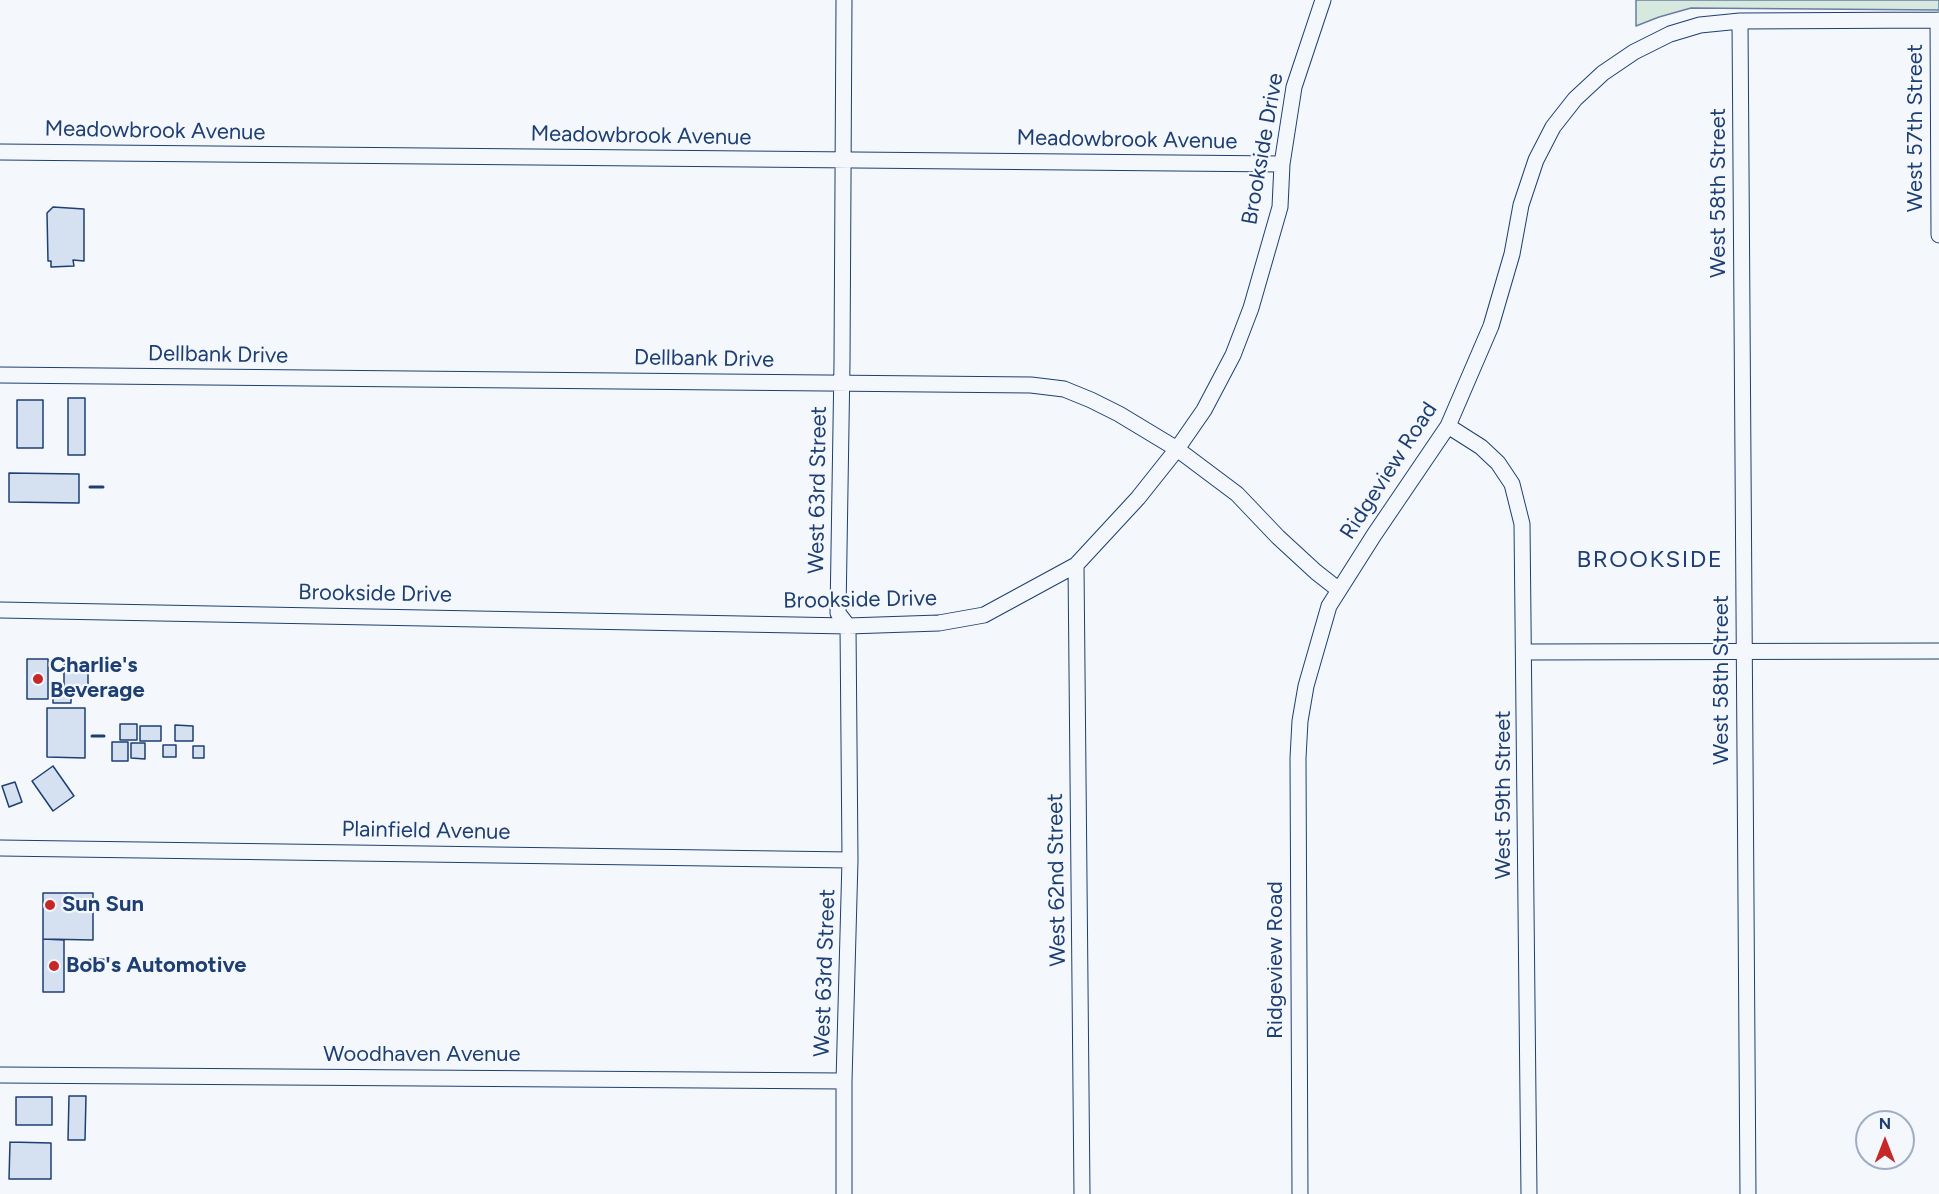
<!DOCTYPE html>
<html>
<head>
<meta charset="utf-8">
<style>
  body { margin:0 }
  #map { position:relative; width:1939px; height:1194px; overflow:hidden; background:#f4f7fb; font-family:Figtree,sans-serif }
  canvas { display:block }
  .north { position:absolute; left:1855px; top:1110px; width:60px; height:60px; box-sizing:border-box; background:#f4f7fb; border:2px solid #9eadc5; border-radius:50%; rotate:0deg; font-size:16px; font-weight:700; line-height:24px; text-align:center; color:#1d3f73 }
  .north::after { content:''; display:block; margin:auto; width:21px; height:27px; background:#c62828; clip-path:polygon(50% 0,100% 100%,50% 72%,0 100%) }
</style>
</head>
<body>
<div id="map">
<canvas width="1939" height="1194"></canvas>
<div class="north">N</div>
</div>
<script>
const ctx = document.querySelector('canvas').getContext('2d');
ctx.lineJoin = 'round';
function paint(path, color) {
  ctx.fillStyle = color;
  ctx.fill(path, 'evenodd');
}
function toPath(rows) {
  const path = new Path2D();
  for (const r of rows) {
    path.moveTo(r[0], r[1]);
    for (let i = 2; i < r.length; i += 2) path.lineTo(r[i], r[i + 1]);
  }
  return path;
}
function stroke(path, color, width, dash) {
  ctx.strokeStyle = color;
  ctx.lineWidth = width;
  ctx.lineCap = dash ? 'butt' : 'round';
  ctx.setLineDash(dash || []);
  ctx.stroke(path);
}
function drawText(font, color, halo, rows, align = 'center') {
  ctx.font = font + ' Figtree,sans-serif';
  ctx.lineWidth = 4.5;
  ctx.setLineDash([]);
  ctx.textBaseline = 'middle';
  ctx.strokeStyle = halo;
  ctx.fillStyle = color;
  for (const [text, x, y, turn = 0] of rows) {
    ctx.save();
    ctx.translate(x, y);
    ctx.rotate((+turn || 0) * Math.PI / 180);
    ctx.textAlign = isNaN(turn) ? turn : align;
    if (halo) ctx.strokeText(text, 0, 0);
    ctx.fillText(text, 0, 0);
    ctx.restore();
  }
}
const green = toPath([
  [1636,0,1939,0,1939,10,1691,8,1659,17,1636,26,1636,0]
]);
paint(green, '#d7e8df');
stroke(green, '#687fa3', 1.5);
const building = toPath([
  [53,207,84,209,84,261,73,260,74,266,51,267,51,261,48,261,47,213,53,207],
  [68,398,85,398,85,455,68,455,68,398],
  [17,400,43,400,43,448,17,448,17,400],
  [9,473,79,474,79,503,9,502,9,473],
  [27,659,48,659,48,699,27,699,27,659],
  [64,663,88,663,88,692,64,692,64,663],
  [53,693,71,693,71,703,53,703,53,693],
  [47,708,85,708,85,758,47,757,47,708],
  [120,724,137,724,137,740,120,740,120,724],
  [175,725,193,726,193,741,175,741,175,725],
  [140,726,161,726,161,741,140,741,140,726],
  [112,742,128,742,128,761,112,761,112,742],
  [131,743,145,743,145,759,131,758,131,743],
  [163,745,176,745,176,757,163,757,163,745],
  [193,746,204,746,204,758,193,758,193,746],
  [53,766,74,796,53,811,32,781,53,766],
  [15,782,22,802,9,807,2,786,15,782],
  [43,893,93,893,93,940,43,939,43,893],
  [43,939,64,940,64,992,43,992,43,939],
  [69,1096,86,1096,85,1140,68,1140,69,1096],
  [16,1097,52,1097,52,1125,16,1125,16,1097],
  [10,1142,51,1143,51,1179,9,1179,10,1142]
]);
paint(building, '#d5e0f0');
stroke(building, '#1d3f73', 1.5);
const street = toPath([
  [844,0,842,363,838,613,848,626,850,860,844,1081,844,1194],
  [1938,20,1939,235],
  [1740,21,1748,1194],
  [0,152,1282,164],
  [0,375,1031,385,1064,389,1091,400,1119,414,1177,449,1237,494,1278,537,1316,572,1339,590],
  [1448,426,1481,447,1498,463,1512,484,1522,524,1529,1194],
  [1076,565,1082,1194],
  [0,610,848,626,939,623,984,615,1076,565,1138,498,1177,449,1204,410,1233,355,1251,308,1280,207,1282,164,1294,87,1323,0],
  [1525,652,1939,651],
  [0,848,850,860],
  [0,1075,844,1081],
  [1300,1194,1298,758,1300,721,1306,686,1329,606,1374,535,1448,426,1491,326,1512,254,1521,205,1536,160,1553,127,1575,99,1603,73,1634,52,1670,34,1700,25,1740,21,1939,20]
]);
stroke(street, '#1d3f73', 17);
stroke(street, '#f4f7fb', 15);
stroke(toPath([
  [90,487,103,487],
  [92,736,104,736],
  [89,960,108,960]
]), '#1d3f73', 3);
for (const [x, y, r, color] of [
  [38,679,6,"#c62828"],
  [50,905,6,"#c62828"],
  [54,966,6,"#c62828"]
]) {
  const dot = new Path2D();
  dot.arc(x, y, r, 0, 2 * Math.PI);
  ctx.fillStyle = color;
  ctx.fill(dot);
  stroke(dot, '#f4f7fb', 2);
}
drawText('22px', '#1d3f73', '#f4f7fb', [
  ["West 57th Street",1916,128,-90],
  ["Meadowbrook Avenue",155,131,1],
  ["Meadowbrook Avenue",641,136,1],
  ["Meadowbrook Avenue",1127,140,1],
  ["Brookside Drive",1263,149,-80],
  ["West 58th Street",1719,193,-90],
  ["Dellbank Drive",218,355,1],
  ["Dellbank Drive",704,359,1],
  ["Ridgeview Road",1389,471,-57],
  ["West 63rd Street",818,490,-89],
  ["Brookside Drive",375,594,1],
  ["Brookside Drive",860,600,-1],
  ["West 58th Street",1722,680,-90],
  ["West 59th Street",1504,795,-90],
  ["Plainfield Avenue",426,831,1],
  ["West 62nd Street",1057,880,-91],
  ["Ridgeview Road",1276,960,-90],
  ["West 63rd Street",825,973,-88],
  ["Woodhaven Avenue",422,1055]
]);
drawText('bold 22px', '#1d3f73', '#f4f7fb', [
  ["Charlie's",50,666],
  ["Beverage",50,691],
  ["Sun Sun",62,905],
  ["Bob's Automotive",66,966]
], 'left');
ctx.letterSpacing = '1.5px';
drawText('24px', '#1d3f73', '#f4f7fb', [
  ["BROOKSIDE",1650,560]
]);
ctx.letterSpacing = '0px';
</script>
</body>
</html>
